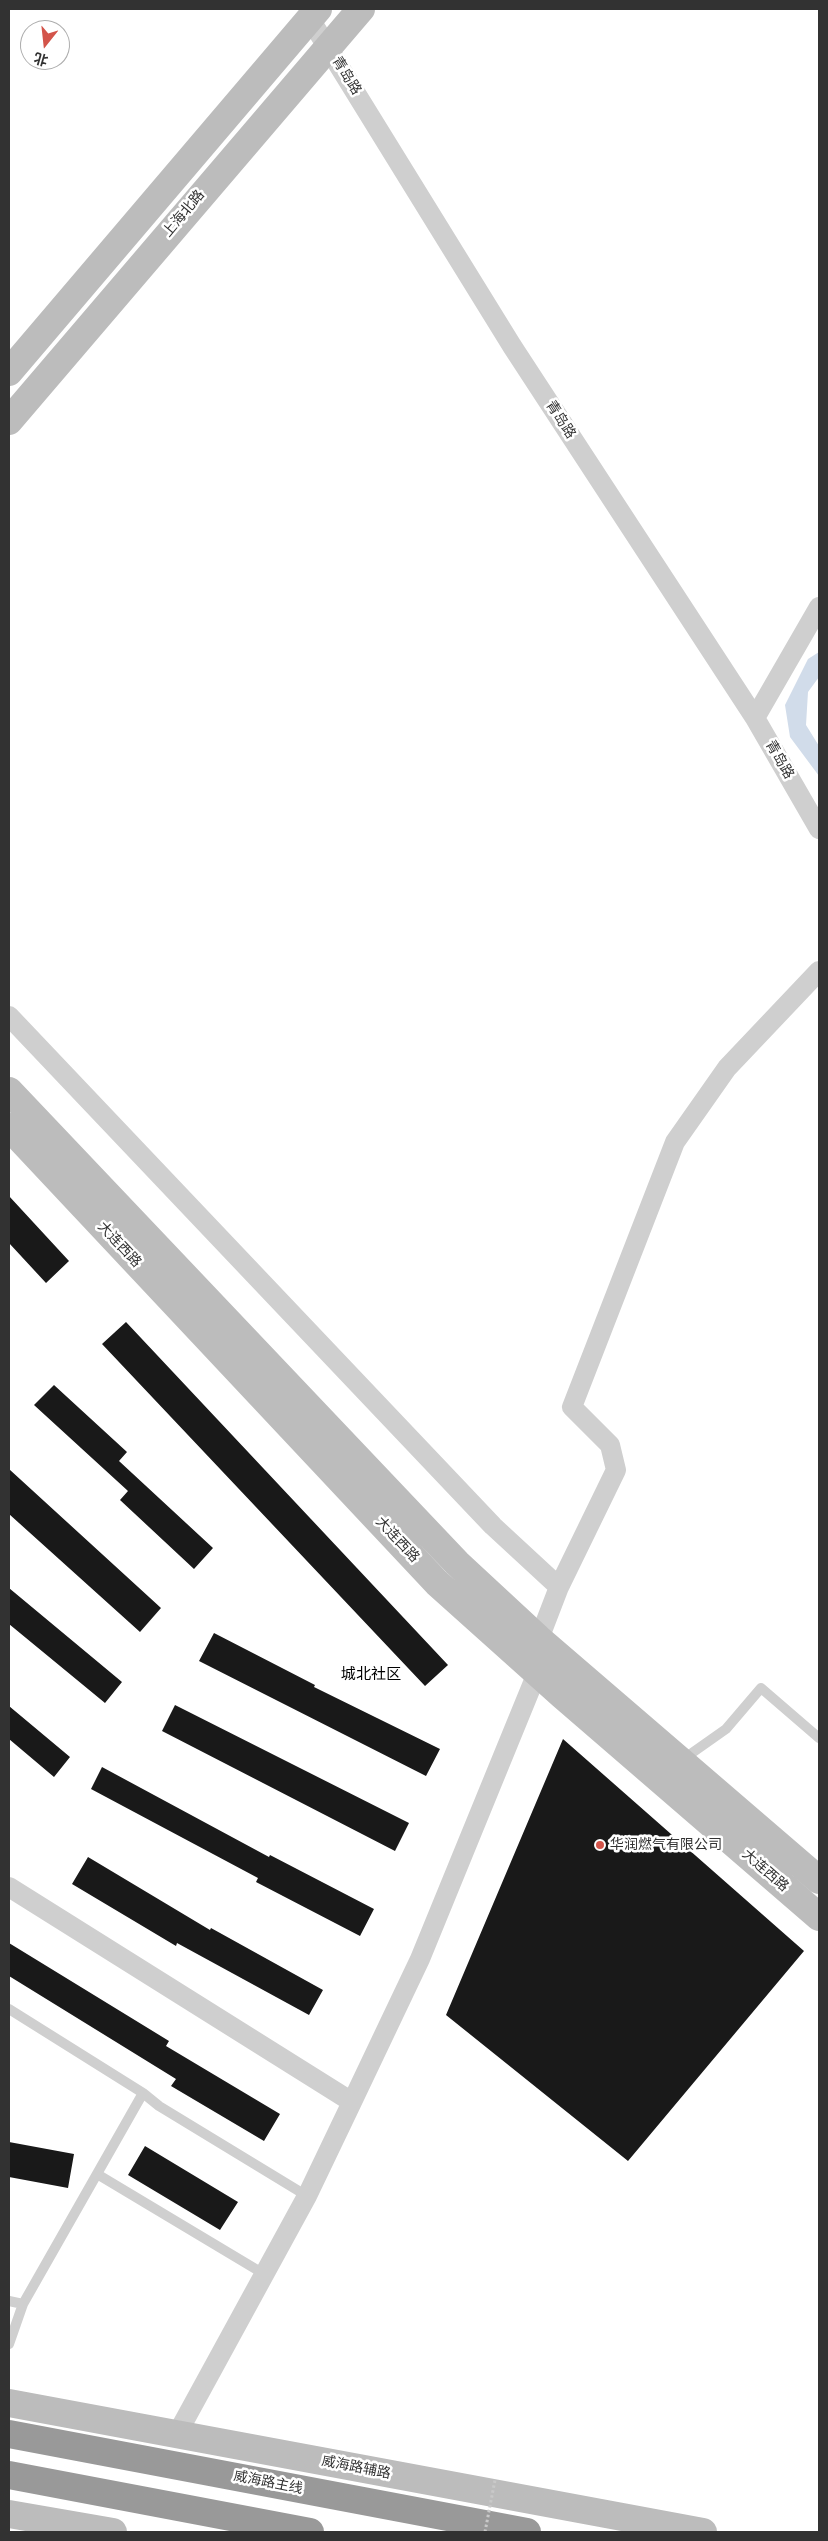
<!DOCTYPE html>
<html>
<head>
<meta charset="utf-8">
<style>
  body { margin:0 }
  #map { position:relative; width:828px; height:2541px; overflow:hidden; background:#fff; font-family:"Sofia Sans Condensed","Noto Sans SC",sans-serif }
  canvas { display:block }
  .frame { position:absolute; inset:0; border:10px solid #323232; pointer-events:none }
  .north { position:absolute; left:20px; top:20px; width:50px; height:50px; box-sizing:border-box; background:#fff; border:1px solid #adadad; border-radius:50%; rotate:196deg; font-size:14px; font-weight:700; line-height:20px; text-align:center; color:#323232 }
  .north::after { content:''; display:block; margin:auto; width:18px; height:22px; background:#d3544a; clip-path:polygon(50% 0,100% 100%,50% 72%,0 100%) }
</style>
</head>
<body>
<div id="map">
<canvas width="828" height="2541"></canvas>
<div class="frame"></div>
<div class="north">北</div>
</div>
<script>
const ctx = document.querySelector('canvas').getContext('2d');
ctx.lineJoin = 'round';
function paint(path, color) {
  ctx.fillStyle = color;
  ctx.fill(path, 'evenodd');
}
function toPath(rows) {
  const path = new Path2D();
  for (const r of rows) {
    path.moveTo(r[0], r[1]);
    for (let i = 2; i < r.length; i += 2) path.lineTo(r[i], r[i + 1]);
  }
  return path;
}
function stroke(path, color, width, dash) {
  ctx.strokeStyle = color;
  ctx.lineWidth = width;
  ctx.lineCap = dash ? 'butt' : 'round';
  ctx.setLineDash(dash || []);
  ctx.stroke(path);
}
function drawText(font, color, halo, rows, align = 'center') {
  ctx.font = font + ' "Sofia Sans Condensed","Noto Sans SC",sans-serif';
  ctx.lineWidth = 5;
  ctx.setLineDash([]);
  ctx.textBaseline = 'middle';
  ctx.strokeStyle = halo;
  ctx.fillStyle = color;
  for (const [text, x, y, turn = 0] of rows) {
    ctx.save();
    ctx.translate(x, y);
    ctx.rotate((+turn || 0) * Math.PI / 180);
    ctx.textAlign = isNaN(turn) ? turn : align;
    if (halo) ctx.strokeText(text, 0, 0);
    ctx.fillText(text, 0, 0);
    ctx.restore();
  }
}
paint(toPath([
  [819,652,819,677,808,692,806,725,819,746,819,776,790,737,785,705,808,659]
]), '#d1dcea');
paint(toPath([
  [9,1196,69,1261,46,1283,9,1243],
  [126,1322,448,1665,425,1686,102,1344],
  [54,1385,127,1452,119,1461,213,1548,194,1569,120,1500,128,1491,34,1405],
  [9,1469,161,1608,140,1632,9,1514],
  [9,1588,122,1682,105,1703,9,1624],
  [214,1633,315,1685,314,1687,440,1749,426,1776,199,1661],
  [175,1705,409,1823,395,1851,162,1731],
  [9,1706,70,1757,54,1777,9,1739],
  [563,1739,804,1951,628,2161,446,2015],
  [102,1767,269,1857,270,1855,374,1909,360,1936,256,1882,258,1878,91,1789],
  [88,1857,210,1930,211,1928,323,1990,309,2015,177,1943,176,1946,72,1884],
  [9,1943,169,2041,166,2046,280,2114,264,2141,171,2086,176,2079,9,1976],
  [9,2142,74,2154,68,2188,9,2177],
  [145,2146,238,2202,220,2230,128,2175]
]), '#191919');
stroke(toPath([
  [682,1760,726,1729,761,1688,819,1738],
  [9,2009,143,2093,159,2106,307,2196],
  [97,2174,264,2274],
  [9,2301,23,2304],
  [9,2344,23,2304,143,2093]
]), '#cfcfcf', 10);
stroke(toPath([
  [310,19,512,346,755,718,819,829],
  [755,718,819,607],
  [9,1016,493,1526,559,1587,539,1639],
  [559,1587,616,1470,610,1445,572,1407,675,1142,727,1068,819,971],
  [9,1887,352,2102],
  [177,2434,307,2196,352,2102,420,1959,537,1673]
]), '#cfcfcf', 20);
stroke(toPath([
  [9,372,318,9],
  [9,421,361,9],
  [9,1091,457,1563,539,1639,819,1880],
  [9,1127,437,1583,562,1695,819,1917],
  [9,2403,703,2532],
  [9,2514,113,2532]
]), '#bcbcbc', 28);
stroke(toPath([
  [9,2434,527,2532],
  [9,2475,310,2532]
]), '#999', 28);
stroke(toPath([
  [485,2532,495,2480]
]), '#c9c9c9', 3, [2.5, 2.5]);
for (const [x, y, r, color] of [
  [600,1845,5,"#d3544a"]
]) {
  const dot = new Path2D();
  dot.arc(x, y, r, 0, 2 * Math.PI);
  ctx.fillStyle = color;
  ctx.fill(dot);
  stroke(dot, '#fff', 2);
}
drawText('14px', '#323232', '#fff', [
  ["青岛路",346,76,58],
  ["上海北路",184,214,-50],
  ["青岛路",560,420,57],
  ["青岛路",779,760,60],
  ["大连西路",119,1245,47],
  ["大连西路",397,1540,47],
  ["大连西路",765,1871,41],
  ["威海路辅路",356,2468,11],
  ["威海路主线",268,2483,11]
]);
drawText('14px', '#323232', '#fff', [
  ["华润燃气有限公司",610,1845]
], 'left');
drawText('15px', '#000', '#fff', [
  ["城北社区",371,1675]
]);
</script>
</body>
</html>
